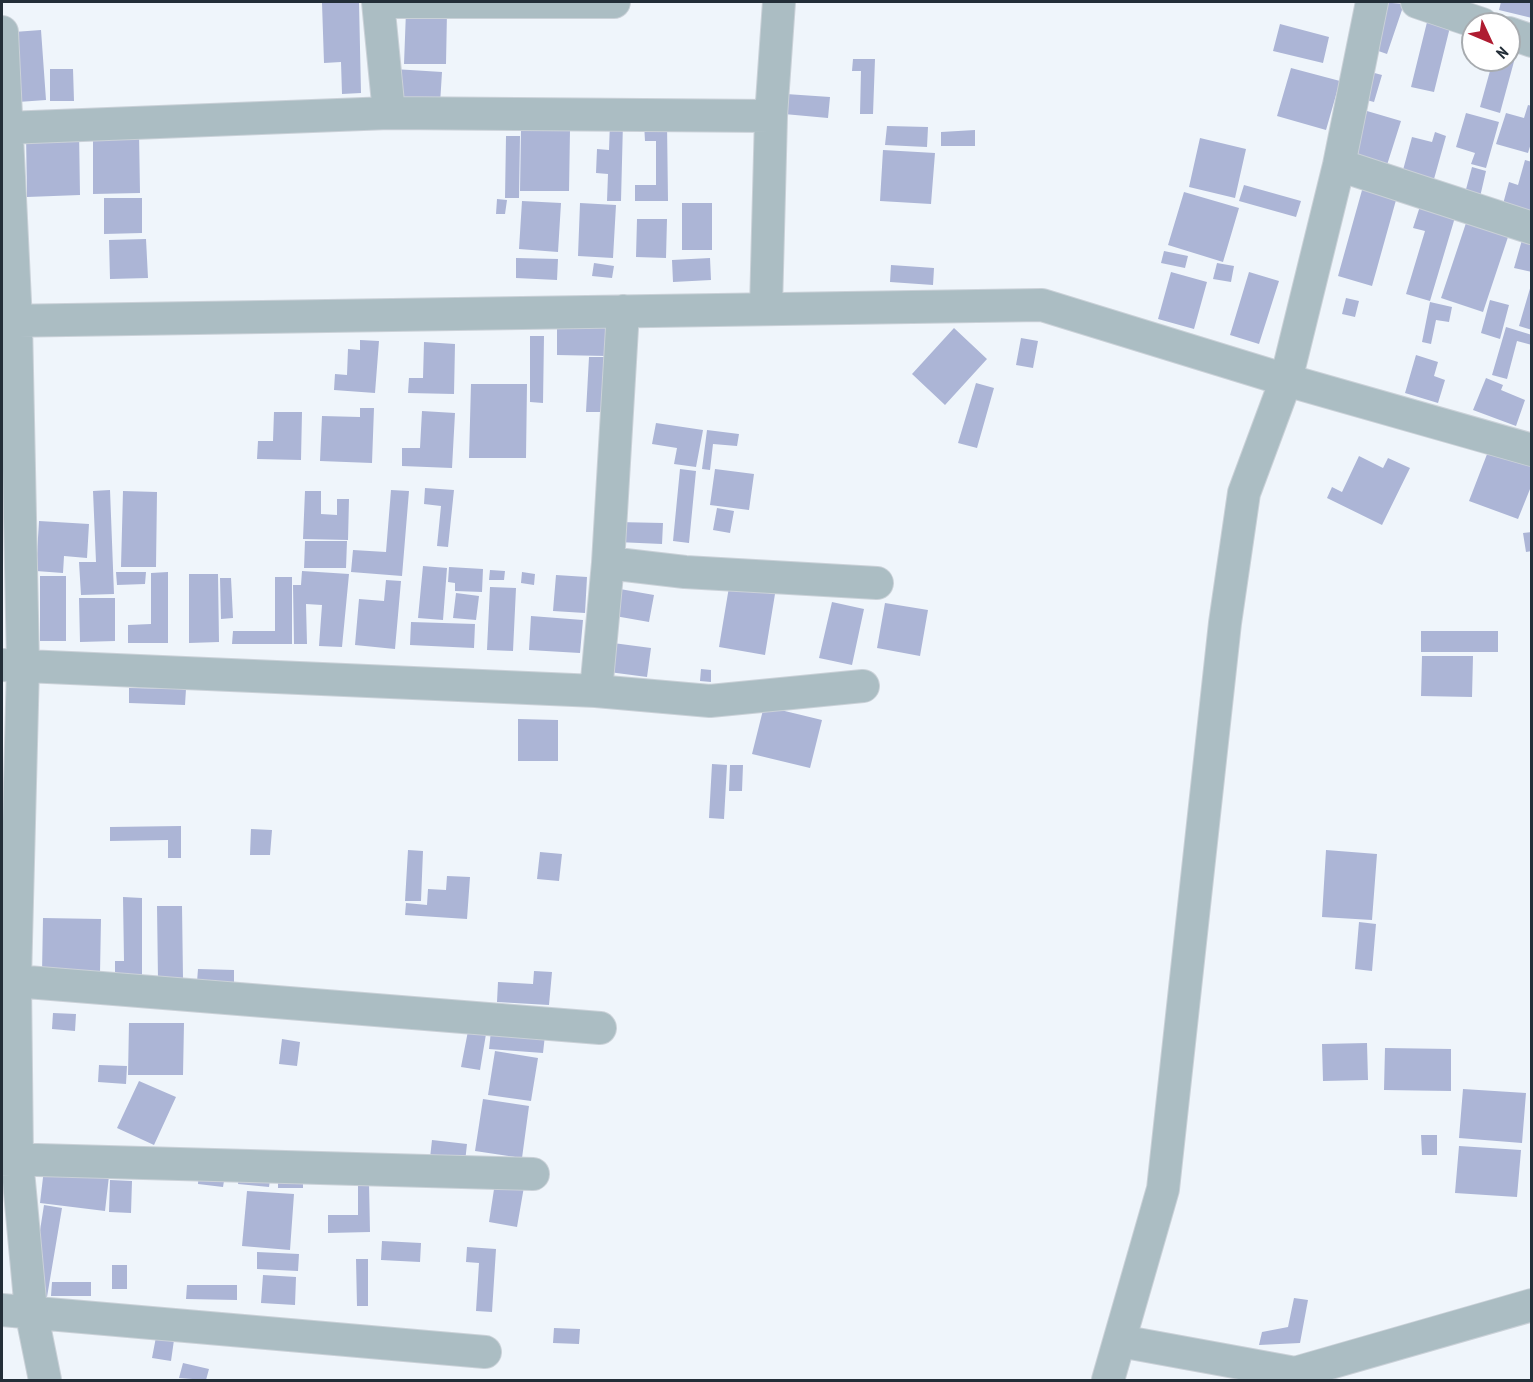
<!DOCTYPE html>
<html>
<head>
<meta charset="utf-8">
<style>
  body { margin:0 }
  #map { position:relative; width:1533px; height:1382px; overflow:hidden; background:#eff5fb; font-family:"PT Sans Narrow",sans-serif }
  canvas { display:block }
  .frame { position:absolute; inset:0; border:3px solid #232e38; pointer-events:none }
  .north { position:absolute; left:1461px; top:12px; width:60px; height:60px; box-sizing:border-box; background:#fff; border:2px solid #a7abaf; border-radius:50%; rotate:134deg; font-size:16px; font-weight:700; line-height:24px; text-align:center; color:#232e38 }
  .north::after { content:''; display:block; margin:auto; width:21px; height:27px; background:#af1c31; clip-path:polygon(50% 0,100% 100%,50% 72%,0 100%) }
</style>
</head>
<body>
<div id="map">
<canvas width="1533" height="1382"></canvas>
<div class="frame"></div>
<div class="north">N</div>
</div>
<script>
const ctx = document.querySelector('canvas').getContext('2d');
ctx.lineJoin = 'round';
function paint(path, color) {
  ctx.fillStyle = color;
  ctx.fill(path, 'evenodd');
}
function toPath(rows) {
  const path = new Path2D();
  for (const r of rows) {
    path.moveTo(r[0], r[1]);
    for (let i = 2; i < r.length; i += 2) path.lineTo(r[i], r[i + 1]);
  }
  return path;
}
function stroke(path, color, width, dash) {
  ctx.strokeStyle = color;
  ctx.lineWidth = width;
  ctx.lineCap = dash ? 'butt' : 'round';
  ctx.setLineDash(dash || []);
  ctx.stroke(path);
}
paint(toPath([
  [359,2,361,93,342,94,341,62,324,63,322,3],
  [1380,2,1404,4,1387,54,1364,46],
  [1501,2,1532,2,1532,18,1499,10],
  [406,11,447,12,446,64,404,64],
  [1429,14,1452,19,1434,92,1411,87],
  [1280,24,1329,37,1323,63,1273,51],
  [41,30,46,100,18,102,14,32],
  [1509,40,1519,43,1500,113,1480,107,1493,60,1509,60],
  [853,59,875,59,873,114,860,114,861,71,852,71],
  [1291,68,1340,81,1326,130,1277,116],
  [50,69,73,69,74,101,50,101],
  [394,69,442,72,440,104,392,100],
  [1367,71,1382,75,1374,102,1359,98],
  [786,94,830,97,828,118,784,114],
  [1528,105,1532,106,1532,140,1528,153,1496,144,1506,113,1524,118],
  [1367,111,1401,121,1387,165,1353,155],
  [1466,113,1499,122,1486,168,1471,164,1475,153,1456,147],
  [610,122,623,122,621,201,607,201,608,174,596,173,597,149,609,150],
  [644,123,667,123,668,201,635,201,635,185,656,185,656,141,645,141],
  [887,126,928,127,927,147,885,145],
  [521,129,570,130,569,191,520,191],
  [79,130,80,195,27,197,26,132],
  [975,130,975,146,941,146,941,132],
  [139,132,140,193,93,194,93,133],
  [1435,132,1446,136,1434,179,1403,170,1412,137,1432,142],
  [506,136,520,136,519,198,505,198],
  [1200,138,1246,149,1235,198,1189,187],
  [883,150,935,153,931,204,880,201],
  [1525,160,1532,162,1532,211,1503,204,1509,182,1518,185],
  [1472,167,1486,171,1480,197,1465,193],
  [1364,183,1398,193,1372,286,1338,276],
  [1244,185,1301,201,1296,217,1239,201],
  [1184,192,1239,208,1223,262,1168,245],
  [104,198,142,198,142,233,104,234],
  [497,199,507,200,505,214,496,214],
  [522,201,561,203,558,252,519,249],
  [580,203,616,205,613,258,578,256],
  [682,203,712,203,712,250,682,250],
  [1421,203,1456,214,1430,301,1406,294,1425,231,1413,228],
  [1468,217,1510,231,1483,312,1441,298],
  [637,219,667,219,666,258,636,257],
  [146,239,148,278,110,279,109,240],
  [1522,240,1532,242,1532,272,1514,268],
  [1164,251,1188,256,1185,268,1161,263],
  [516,258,558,259,557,280,516,278],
  [710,258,711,280,673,282,672,260],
  [594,263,614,266,612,278,592,276],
  [1217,263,1234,266,1231,282,1213,279],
  [891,265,934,268,933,285,890,282],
  [1171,272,1207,282,1194,329,1158,319],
  [1249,272,1279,281,1259,344,1230,335],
  [1531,285,1532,285,1532,330,1519,326],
  [1346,298,1359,301,1355,317,1342,314],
  [1490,300,1509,305,1500,339,1481,333],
  [1430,302,1452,307,1449,322,1436,320,1431,344,1422,342],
  [557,324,607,324,607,356,557,355],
  [1506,327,1532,335,1532,345,1517,341,1507,379,1492,375],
  [954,328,987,359,945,405,912,374],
  [530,336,544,336,543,403,530,402],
  [1021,338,1038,341,1033,368,1016,365],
  [360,340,379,341,375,393,334,390,335,374,347,375,348,349,360,350],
  [424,342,455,344,454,394,408,393,409,378,423,378],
  [1416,355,1438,362,1434,376,1445,380,1438,403,1405,393],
  [589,357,605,357,602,412,586,412],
  [1486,378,1503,385,1501,390,1525,400,1516,426,1473,410],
  [976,383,994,388,977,448,958,443],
  [471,384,527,384,526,458,469,458],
  [360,408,374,408,372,463,320,461,322,416,360,417],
  [422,411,455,413,452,468,402,466,402,448,420,448],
  [274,412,302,412,301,460,257,459,258,441,273,441],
  [656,423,703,430,696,467,674,464,677,448,652,444],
  [707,430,739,434,737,446,713,444,710,470,702,469],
  [1489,449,1532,465,1532,484,1518,519,1469,501],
  [1359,456,1383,468,1388,458,1410,468,1382,525,1327,498,1332,487,1342,492],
  [680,469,696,471,689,543,673,541],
  [715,469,754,474,749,510,710,505],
  [425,488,454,490,448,547,437,546,441,506,424,504],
  [110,490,114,594,81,595,79,562,96,562,93,491],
  [391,490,409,491,402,576,351,572,353,550,386,552],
  [123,491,157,492,156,567,121,567],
  [305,491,321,491,321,514,337,515,337,499,349,499,348,540,303,539],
  [717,508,734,511,730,533,713,530],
  [39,521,89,524,87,558,64,556,63,573,36,571],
  [617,522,663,523,662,544,617,542],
  [1532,532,1532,551,1526,552,1523,533],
  [305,541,347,541,346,568,304,568],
  [423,566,447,568,443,620,418,618],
  [449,567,483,569,482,592,455,591,455,583,448,582],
  [490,570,505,571,504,580,489,580],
  [302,571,349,574,342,647,319,646,322,605,306,604,307,644,294,644,293,585,301,585],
  [116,572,146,572,145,584,117,585],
  [168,572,168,643,128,643,128,625,151,624,151,573],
  [522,572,535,574,534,585,521,583],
  [189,574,218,574,219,642,189,643],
  [556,575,587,577,585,613,553,611],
  [40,576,66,576,66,641,40,641],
  [275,577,292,577,292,644,232,644,233,631,275,631],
  [220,578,231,578,233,618,221,619],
  [386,580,401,581,395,649,355,645,359,599,384,601],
  [490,587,516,588,513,651,487,650],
  [729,587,775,594,765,655,719,647],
  [620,589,654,595,649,622,615,616],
  [456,593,479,596,476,620,453,618],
  [79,598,115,598,115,641,80,642],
  [832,602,864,609,852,665,819,658],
  [885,603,928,610,920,656,877,648],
  [531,616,583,620,580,653,529,650],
  [411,622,475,624,474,648,410,645],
  [1421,631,1498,631,1498,652,1421,652],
  [613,643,651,648,647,677,609,672],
  [1422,656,1473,656,1472,697,1421,696],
  [701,669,711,670,711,682,700,681],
  [129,688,186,689,185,705,129,703],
  [764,706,822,720,810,768,752,754],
  [518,719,558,720,558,761,518,761],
  [712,764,727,765,724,819,709,818],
  [730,765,743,765,742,791,729,791],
  [181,826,181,858,168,858,168,840,110,841,110,827],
  [251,829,272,830,270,855,250,855],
  [408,850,423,851,421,901,405,901],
  [1326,850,1377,854,1372,920,1322,917],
  [540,852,562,854,559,881,537,879],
  [447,876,470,877,467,919,405,915,406,903,427,905,428,889,446,890],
  [123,897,142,898,142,978,115,979,115,961,124,961],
  [157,906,182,906,183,979,158,980],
  [43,918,101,919,100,973,42,973],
  [1359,922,1376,924,1372,971,1355,969],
  [198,969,234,970,234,983,197,982],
  [534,971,552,972,549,1005,497,1002,498,982,533,984],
  [53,1013,76,1014,75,1031,52,1029],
  [129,1023,184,1023,183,1075,128,1075],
  [468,1031,486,1034,480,1070,461,1067],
  [491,1031,545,1035,543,1053,489,1049],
  [282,1039,300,1042,297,1066,279,1064],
  [1367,1043,1368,1080,1323,1081,1322,1044],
  [1385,1048,1451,1049,1451,1091,1384,1090],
  [495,1051,538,1058,531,1101,488,1095],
  [99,1065,127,1066,126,1084,98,1082],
  [139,1081,176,1097,154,1145,117,1128],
  [1463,1089,1526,1093,1522,1143,1459,1138],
  [483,1099,529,1106,522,1158,475,1151],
  [1421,1135,1437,1135,1437,1155,1422,1155],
  [432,1140,467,1144,465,1162,430,1158],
  [1459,1146,1521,1150,1517,1197,1455,1193],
  [199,1166,226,1169,223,1187,198,1184],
  [44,1169,109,1176,105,1211,40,1203],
  [240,1170,271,1173,269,1187,238,1184],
  [278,1174,303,1175,303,1188,278,1188],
  [496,1176,525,1181,517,1227,489,1222],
  [110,1180,132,1181,131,1213,109,1212],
  [358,1183,369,1183,370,1232,328,1233,328,1215,358,1215],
  [247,1191,294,1194,290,1250,242,1246],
  [44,1205,62,1208,47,1297,30,1294],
  [382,1241,421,1243,420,1262,381,1260],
  [467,1247,496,1249,492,1312,476,1311,479,1263,466,1262],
  [257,1252,299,1254,298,1271,257,1269],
  [356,1259,368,1259,368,1306,357,1306],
  [112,1265,127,1265,127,1289,112,1289],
  [263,1275,296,1277,295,1305,261,1303],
  [52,1282,91,1282,91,1296,51,1296],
  [187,1285,237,1285,237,1300,186,1299],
  [1294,1298,1308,1300,1300,1343,1259,1345,1262,1332,1288,1327],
  [554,1328,580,1329,579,1344,553,1343],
  [156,1337,174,1340,171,1361,152,1358],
  [183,1363,209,1369,206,1380,179,1378]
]), '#acb5d6');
const minor = toPath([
  [1417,2,1482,24],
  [2,32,16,322,23,665,15,980,17,1160,31,1311,45,1380],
  [1509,33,1532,41],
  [389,113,378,2,614,2],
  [6,128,389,113,771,116],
  [1339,165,1532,228],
  [766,308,771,116,779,2],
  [2,321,1042,305,1286,380,1532,450],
  [608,563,685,572,877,583],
  [2,665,596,691,710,701,863,686],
  [596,691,608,563,623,311],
  [2,980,600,1028],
  [2,1159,533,1174],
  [2,1310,485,1352],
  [1120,1341,1295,1373,1532,1305],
  [1108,1380,1163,1189,1225,623,1244,493,1286,380,1339,165,1372,2]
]);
stroke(minor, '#cad1d8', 34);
stroke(minor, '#abbdc3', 32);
</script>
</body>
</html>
